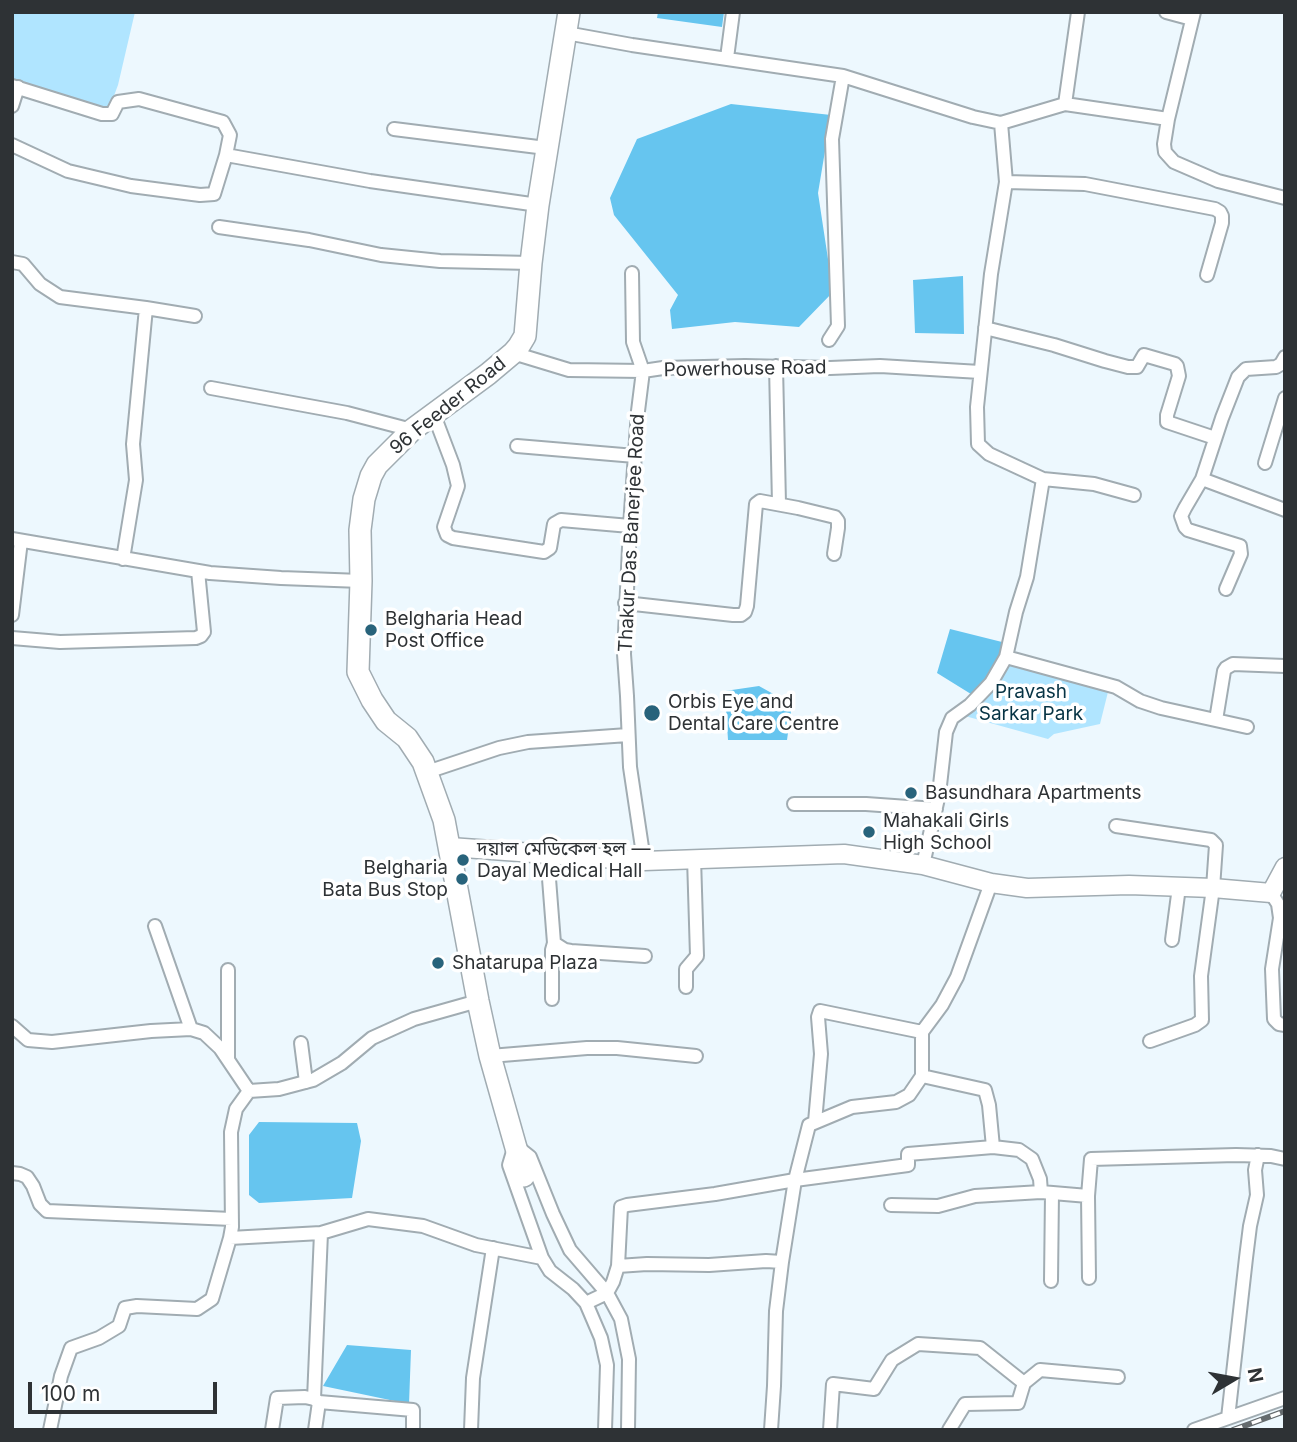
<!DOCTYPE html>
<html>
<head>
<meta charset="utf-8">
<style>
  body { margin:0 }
  #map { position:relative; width:1297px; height:1442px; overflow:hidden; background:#edf8fe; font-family:Inter,sans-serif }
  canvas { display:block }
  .frame { position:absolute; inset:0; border:14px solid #2e3235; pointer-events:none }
  .north { position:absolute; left:1199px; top:1344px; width:70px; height:70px; -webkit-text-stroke:5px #fff; paint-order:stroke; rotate:80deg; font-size:19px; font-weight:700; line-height:28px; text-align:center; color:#2e3235 }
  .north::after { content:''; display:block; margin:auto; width:24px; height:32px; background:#2e3235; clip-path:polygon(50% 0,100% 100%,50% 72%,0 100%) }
  .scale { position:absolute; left:28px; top:1382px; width:189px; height:32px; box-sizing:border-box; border:4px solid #2e3235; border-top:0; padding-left:9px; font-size:21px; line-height:24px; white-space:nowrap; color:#2e3235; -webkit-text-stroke:5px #fff; paint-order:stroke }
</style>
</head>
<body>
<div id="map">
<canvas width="1297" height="1442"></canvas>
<div class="frame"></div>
<div class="north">N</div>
<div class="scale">100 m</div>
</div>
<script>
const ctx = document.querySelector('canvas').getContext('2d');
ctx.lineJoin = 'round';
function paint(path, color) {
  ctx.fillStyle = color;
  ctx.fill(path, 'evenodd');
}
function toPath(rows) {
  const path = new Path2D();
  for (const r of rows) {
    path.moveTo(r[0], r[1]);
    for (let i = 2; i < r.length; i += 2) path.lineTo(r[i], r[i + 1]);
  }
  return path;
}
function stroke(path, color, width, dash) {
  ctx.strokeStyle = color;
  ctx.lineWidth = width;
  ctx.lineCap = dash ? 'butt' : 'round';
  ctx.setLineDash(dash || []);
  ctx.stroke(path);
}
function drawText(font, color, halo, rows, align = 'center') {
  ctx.font = font + ' Inter,"Noto Sans Bengali",sans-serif';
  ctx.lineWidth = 7;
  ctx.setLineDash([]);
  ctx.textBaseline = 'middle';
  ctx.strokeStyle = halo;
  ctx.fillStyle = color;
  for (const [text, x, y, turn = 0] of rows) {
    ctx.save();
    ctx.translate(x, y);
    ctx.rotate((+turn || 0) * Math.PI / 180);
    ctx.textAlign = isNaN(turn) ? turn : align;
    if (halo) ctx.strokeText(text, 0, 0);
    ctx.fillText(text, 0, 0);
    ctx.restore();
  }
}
paint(toPath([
  [12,12,135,12,118,85,109,109,12,79],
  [1006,664,1108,692,1100,724,1054,734,1048,739,965,716,994,687]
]), '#b0e5ff');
paint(toPath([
  [658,12,724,12,722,27,657,18],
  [731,104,831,115,818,193,833,292,799,327,735,322,672,329,670,310,678,295,614,215,610,198,637,139],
  [963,276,964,334,915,333,913,280],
  [950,629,1006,643,979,699,937,673],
  [759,686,777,696,777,704,791,711,787,740,728,740,725,691],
  [259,1122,357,1123,361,1141,352,1198,259,1203,249,1195,249,1135],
  [347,1345,411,1350,409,1404,323,1386]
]), '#66c5ef');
const street = toPath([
  [1166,12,1192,19],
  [566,33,632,45,843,76,973,117,1001,123],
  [727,58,733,12],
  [12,86,102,114,112,114,118,102,139,99,223,122,230,135,226,155,370,181,538,205],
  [1065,104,1078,12],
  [12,106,18,87],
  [1168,119,1164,144,1165,152,1174,162,1218,181,1285,198],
  [394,129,546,148],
  [12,145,68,171,131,186,200,195,214,194,226,155],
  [1006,182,1085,184,1215,209,1220,212,1222,216,1222,223,1207,275],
  [219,227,309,240,381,255,440,261,531,263],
  [12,262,23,264,40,284,60,297,146,308,133,444,136,480,123,559],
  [632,273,633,342,643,371,638,411,630,526,624,654,627,696,630,767,644,861],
  [146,308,195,316],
  [985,328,1054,345,1105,361,1128,367,1137,367,1144,355,1175,364,1177,366,1179,376,1167,415,1167,422,1215,438],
  [829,340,838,326,832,139,843,76],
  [513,353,569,370,643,371,663,368,745,366,830,368,880,366,980,372],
  [776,366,779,504],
  [211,388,347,413,412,430],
  [434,415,453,465,458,486,444,527,447,535,453,538,544,552,550,548,554,524,561,520,630,526],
  [517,446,635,456],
  [1265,463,1285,398],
  [1202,479,1285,510],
  [1134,495,1094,484,1043,479,989,454,978,444,977,407,991,274,1006,182,1001,123,1065,104,1168,119,1194,12],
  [12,539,210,573,281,578,361,581],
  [1226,589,1241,554,1240,546,1188,530,1185,527,1181,516,1185,508,1202,479,1222,418,1238,377,1246,369,1276,367,1281,364,1285,357],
  [625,603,733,615,741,615,745,612,747,606,756,504,760,501,798,508,835,517,838,521,838,528,834,554],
  [12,615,21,541],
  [12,638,60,642,196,638,201,636,204,632,198,571],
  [1006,657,1116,687,1140,701,1161,708,1247,727],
  [1216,720,1224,671,1226,668,1233,664,1285,666],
  [427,772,499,748,528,742,628,735],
  [794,804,866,804,936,809],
  [1116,826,1211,840,1216,845,1213,888,1201,976,1202,1020,1195,1025,1150,1041],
  [547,853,554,943,552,950,552,999],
  [923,865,939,794,946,732,952,718,970,705,991,683,1006,657,1016,612,1027,577,1043,479],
  [1271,893,1278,904,1280,918,1272,969,1274,1019,1279,1024,1285,1025],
  [155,926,191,1029],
  [1172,940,1179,887],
  [554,943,565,950,571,951,645,956],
  [686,987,686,969,697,956,694,858],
  [12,1026,28,1040,52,1042,151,1031,191,1029,204,1033,220,1048,249,1091],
  [301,1043,306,1082],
  [490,1056,587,1048,617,1048,696,1056],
  [228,1059,228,970],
  [922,1076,985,1090,989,1105,993,1147],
  [249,1091,279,1089,313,1080,342,1063,372,1038,414,1019,478,1001],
  [815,1122,821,1054,818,1017,820,1011,922,1032],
  [12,1173,20,1174,27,1177,33,1186,40,1204,47,1211,232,1219],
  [1088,1196,1089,1278],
  [891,1205,938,1206,975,1196,1041,1192],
  [230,1238,321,1233,368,1219,423,1226,476,1245,542,1258],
  [618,1266,647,1264,709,1265,766,1261,782,1262],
  [1051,1281,1052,1193],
  [586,1303,607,1293,621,1319,629,1359,628,1430],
  [314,1399,319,1402,413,1410,413,1430],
  [1228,1418,1246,1258,1250,1226,1257,1195,1255,1170,1258,1155],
  [50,1430,61,1376,71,1348,99,1338,119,1326,125,1308,137,1306,197,1309,212,1299,230,1238,232,1227,231,1132,236,1109,249,1091],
  [272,1430,277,1398,305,1397,314,1399,321,1233],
  [315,1430,319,1402],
  [471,1430,473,1378,493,1248],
  [605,1430,607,1365,601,1338,586,1303,573,1289,550,1271,542,1258,509,1165,515,1145,530,1157,553,1214,570,1250,607,1293,613,1282,618,1266,621,1207,627,1205,715,1194,795,1180,908,1165,908,1154,993,1147,1019,1150,1032,1159,1040,1179,1041,1192,1088,1196,1091,1159,1236,1155,1271,1156,1285,1159],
  [771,1430,774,1386,776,1311,782,1262,795,1180,809,1125,852,1107,896,1102,909,1095,922,1076,922,1032,942,1005,957,977,991,883],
  [830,1430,833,1384,874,1389,892,1360,918,1344,980,1348,1024,1383,1040,1370,1118,1377],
  [949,1430,965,1404,1018,1403,1024,1383],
  [1194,1430,1285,1398]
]);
const secondary = toPath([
  [450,847,644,861,844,854,923,865,991,883,1027,888,1129,885,1213,888,1271,893,1285,867]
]);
const primary = toPath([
  [524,1176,490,1056,478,1001,444,820,423,762,407,738,386,721,372,700,358,672,361,581,360,530,364,499,371,476,377,465,412,430,488,374,513,353,519,346,525,336,531,263,538,205,569,12]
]);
stroke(street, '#a1acb2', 16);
stroke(secondary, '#a1acb2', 21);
stroke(primary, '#a1acb2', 24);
stroke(street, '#fff', 12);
stroke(secondary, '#fff', 18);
stroke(primary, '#fff', 21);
const rail = toPath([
  [1233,1430,1285,1411]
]);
stroke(rail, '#656b6e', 6);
stroke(rail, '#fff', 3.5, [10]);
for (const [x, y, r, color] of [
  [371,630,7,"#28637b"],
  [652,713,9,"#28637b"],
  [911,793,7,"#28637b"],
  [869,832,7,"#28637b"],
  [463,860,7,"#28637b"],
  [462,879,7,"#28637b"],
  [438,963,7,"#28637b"]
]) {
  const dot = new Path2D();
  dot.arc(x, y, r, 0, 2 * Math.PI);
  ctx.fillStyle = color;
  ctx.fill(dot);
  stroke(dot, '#fff', 2.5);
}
drawText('19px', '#2e3235', '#fff', [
  ["Powerhouse Road",745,369,-1],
  ["96 Feeder Road",448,406,-39],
  ["Thakur Das Banerjee Road",632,533,-87]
]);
drawText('19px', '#2e3235', '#fff', [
  ["Belgharia Head",385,619],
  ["Post Office",385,641],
  ["Orbis Eye and",668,702],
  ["Dental Care Centre",668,724],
  ["Basundhara Apartments",925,793],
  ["Mahakali Girls",883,821],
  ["High School",883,843],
  ["দয়াল মেডিকেল হল —",477,849],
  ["Dayal Medical Hall",477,871],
  ["Belgharia",448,868,"right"],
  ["Bata Bus Stop",448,890,"right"],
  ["Shatarupa Plaza",452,963]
], 'left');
drawText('19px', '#063344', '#fff', [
  ["Pravash",1031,692],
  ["Sarkar Park",1031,714]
]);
</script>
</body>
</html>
